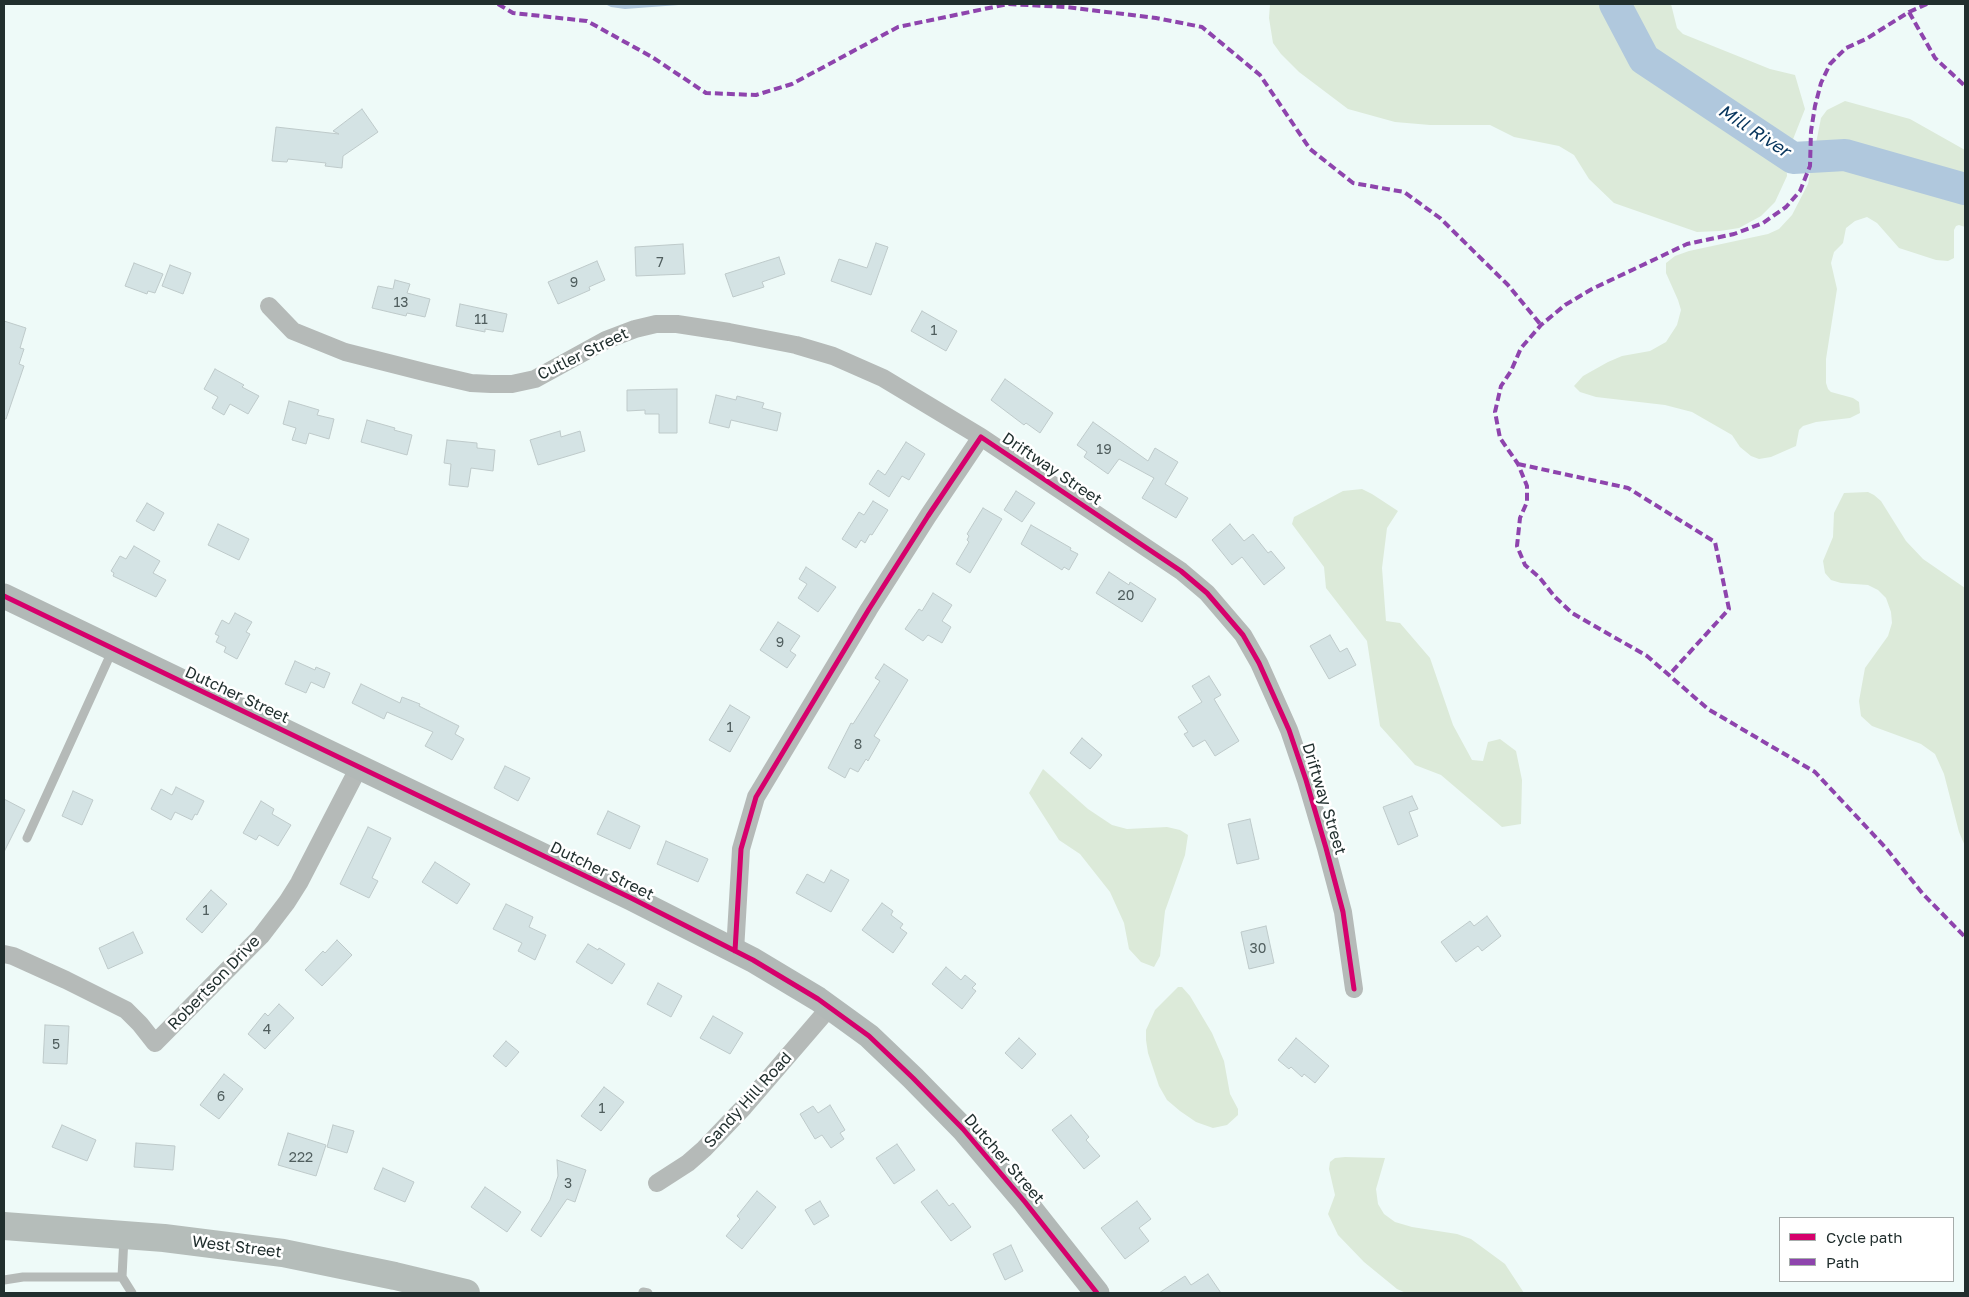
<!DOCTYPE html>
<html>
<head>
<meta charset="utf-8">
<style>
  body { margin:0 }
  #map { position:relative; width:1969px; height:1297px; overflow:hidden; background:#eefaf8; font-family:"Golos Text",sans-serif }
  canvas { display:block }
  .frame { position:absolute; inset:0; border:5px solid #212f2e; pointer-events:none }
  .legend { position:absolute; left:1779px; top:1217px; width:175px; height:65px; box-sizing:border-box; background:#fff; border:1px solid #a6acab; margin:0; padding:6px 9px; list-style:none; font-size:15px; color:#212f2e }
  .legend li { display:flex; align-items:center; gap:10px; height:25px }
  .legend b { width:25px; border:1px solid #a6acab }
</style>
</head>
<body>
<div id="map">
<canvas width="1969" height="1297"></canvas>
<div class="frame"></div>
<ul class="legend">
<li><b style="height:6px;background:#d6006c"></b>Cycle path</li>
<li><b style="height:6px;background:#8e44ad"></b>Path</li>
</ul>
</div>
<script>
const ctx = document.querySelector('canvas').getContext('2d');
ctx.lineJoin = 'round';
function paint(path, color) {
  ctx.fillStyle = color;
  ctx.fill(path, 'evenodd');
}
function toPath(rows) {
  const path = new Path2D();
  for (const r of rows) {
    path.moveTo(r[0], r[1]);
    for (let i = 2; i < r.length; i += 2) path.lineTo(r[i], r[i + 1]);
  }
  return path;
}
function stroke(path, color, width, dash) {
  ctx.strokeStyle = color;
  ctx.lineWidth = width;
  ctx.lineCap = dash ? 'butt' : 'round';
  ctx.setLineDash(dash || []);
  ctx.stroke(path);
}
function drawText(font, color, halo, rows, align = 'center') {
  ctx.font = font + ' "Golos Text",sans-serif';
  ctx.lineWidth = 5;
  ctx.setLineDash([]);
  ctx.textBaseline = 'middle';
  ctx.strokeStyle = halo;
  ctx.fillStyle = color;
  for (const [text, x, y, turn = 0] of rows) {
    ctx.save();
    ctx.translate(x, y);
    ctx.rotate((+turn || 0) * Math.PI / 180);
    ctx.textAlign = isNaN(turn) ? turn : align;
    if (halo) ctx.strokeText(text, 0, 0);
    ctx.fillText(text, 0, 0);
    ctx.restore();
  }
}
paint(toPath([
  [1270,4,1671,4,1677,28,1683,34,1770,69,1795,75,1805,109,1786,157,1787,176,1775,202,1761,216,1739,228,1720,231,1697,232,1614,203,1589,179,1574,155,1559,146,1514,137,1490,125,1430,125,1395,122,1348,109,1299,72,1281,54,1273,43,1269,18],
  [1845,101,1910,119,1965,150,1965,227,1959,225,1956,226,1954,230,1954,258,1948,261,1936,260,1899,248,1877,223,1867,217,1855,221,1846,228,1843,243,1834,252,1831,263,1837,289,1826,359,1826,383,1828,389,1831,392,1853,398,1859,402,1860,413,1850,418,1816,422,1803,426,1799,430,1796,446,1771,457,1759,459,1751,456,1740,447,1732,435,1692,412,1665,405,1596,397,1580,392,1574,386,1583,376,1608,362,1622,356,1650,351,1666,342,1677,325,1681,310,1678,300,1666,273,1666,263,1675,256,1689,251,1768,234,1779,229,1792,215,1808,184,1821,118,1827,110],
  [1362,489,1372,494,1398,511,1387,528,1382,568,1386,621,1400,623,1430,658,1453,725,1472,760,1483,761,1488,742,1500,739,1516,751,1522,780,1521,824,1502,827,1441,775,1415,765,1380,726,1367,641,1326,588,1324,567,1292,524,1294,517,1343,491],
  [1868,492,1874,495,1881,501,1906,541,1923,559,1965,588,1965,846,1959,832,1944,774,1935,754,1921,744,1872,726,1861,716,1859,701,1865,668,1888,636,1892,623,1891,612,1886,598,1878,590,1868,585,1841,583,1831,580,1825,573,1823,561,1833,537,1834,513,1844,493],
  [1043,769,1088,809,1112,825,1127,829,1167,827,1180,830,1188,835,1185,855,1165,911,1160,956,1154,967,1141,962,1129,949,1124,923,1110,892,1080,854,1059,840,1029,793],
  [1178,987,1182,987,1190,996,1212,1033,1224,1061,1230,1094,1238,1109,1238,1115,1227,1125,1213,1128,1196,1122,1180,1111,1167,1100,1159,1086,1148,1053,1146,1040,1146,1030,1155,1010],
  [1345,1157,1385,1158,1376,1189,1378,1204,1384,1214,1395,1222,1412,1227,1457,1234,1471,1239,1505,1264,1524,1293,1406,1293,1397,1289,1364,1262,1338,1235,1328,1214,1335,1195,1329,1169,1330,1162,1335,1158]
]), '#dcead9');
paint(toPath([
  [605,4,692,4,625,9,611,7]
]), '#b0c8dd');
stroke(toPath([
  [1615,4,1644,59,1793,158,1845,155,1965,189]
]), '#b0c8dd', 32);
const building = toPath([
  [362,109,378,132,343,156,342,168,325,166,326,163,288,159,287,162,272,161,276,127,339,134,333,131,362,109],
  [876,243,888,247,871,295,831,281,839,259,867,268,876,243],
  [683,244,685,274,636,276,635,247,683,244],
  [779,257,785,274,762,282,764,287,733,297,725,274,779,257],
  [597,261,605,280,589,287,590,290,558,304,548,282,597,261],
  [134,263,163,274,155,293,148,291,147,294,125,286,134,263],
  [170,265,191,273,183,294,162,286,170,265],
  [395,280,410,284,407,293,430,299,425,317,407,313,406,316,372,308,378,286,393,289,395,280],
  [460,304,507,314,503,332,485,329,485,332,456,326,460,304],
  [922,311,957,331,946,351,911,331,922,311],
  [4,321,26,328,20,348,24,349,19,364,24,366,6,419,4,419,4,321],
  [215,369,244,385,242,387,259,396,248,414,230,404,224,415,212,408,218,397,204,389,215,369],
  [1005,379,1053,413,1040,433,1026,423,1024,425,991,400,1005,379],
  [677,389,677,433,659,433,659,414,645,414,645,410,627,411,627,390,677,389],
  [716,395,736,400,737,396,764,403,762,408,781,413,777,431,731,420,729,428,709,423,716,395],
  [289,401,319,410,317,415,334,419,329,439,309,433,306,444,292,440,296,428,283,424,289,401],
  [367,420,395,428,394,430,412,435,407,455,361,442,367,420],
  [1093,422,1148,461,1155,448,1178,462,1165,484,1188,498,1176,518,1142,498,1154,478,1119,459,1108,474,1084,457,1087,452,1077,445,1093,422],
  [560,431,561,437,580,431,585,451,538,465,530,440,560,431],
  [447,440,477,443,477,448,495,450,493,471,471,468,468,487,449,485,451,464,444,463,447,440],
  [906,442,925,454,909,480,902,476,889,497,869,484,878,470,885,475,906,442],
  [1016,491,1035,503,1022,522,1004,510,1016,491],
  [873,501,888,510,872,535,870,534,865,543,861,540,856,548,842,539,859,512,864,515,873,501],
  [147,503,164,513,154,531,136,521,147,503],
  [983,508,1002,519,970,573,956,564,969,542,967,540,969,536,967,534,983,508],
  [218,524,249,539,239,560,208,545,218,524],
  [1230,524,1244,541,1253,534,1268,553,1271,551,1285,568,1264,585,1242,557,1232,565,1212,540,1230,524],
  [1031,525,1071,548,1070,550,1078,554,1069,570,1064,567,1062,570,1021,544,1031,525],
  [134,546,160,561,153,573,166,580,156,597,113,576,114,573,111,571,120,556,126,559,134,546],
  [806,567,836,587,818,612,798,598,807,584,799,579,806,567],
  [1109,572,1129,585,1130,582,1156,599,1142,622,1096,593,1109,572],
  [933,593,952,605,942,621,951,627,942,643,928,635,923,641,905,629,919,609,922,611,933,593],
  [235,613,252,622,246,632,250,634,237,659,224,652,226,647,216,642,219,636,215,634,222,620,229,624,235,613],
  [778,622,800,636,790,651,796,655,787,668,760,650,778,622],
  [1330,635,1340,652,1347,648,1356,665,1329,679,1310,646,1330,635],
  [295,661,315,670,316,667,330,673,324,688,311,682,306,693,285,684,295,661],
  [884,664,908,680,874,736,880,740,868,761,866,759,858,772,850,768,845,778,828,768,851,723,853,724,880,681,875,678,884,664],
  [1209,676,1221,695,1214,699,1239,741,1215,756,1205,740,1193,747,1184,734,1188,732,1178,717,1202,702,1192,686,1209,676],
  [361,684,400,703,402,697,420,704,419,706,459,726,455,734,464,739,452,760,425,746,433,732,387,712,384,719,352,703,361,684],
  [730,705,750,717,730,752,709,740,730,705],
  [1082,738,1102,755,1090,769,1070,753,1082,738],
  [505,766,530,778,518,801,494,788,505,766],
  [176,787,204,801,197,815,195,814,192,820,175,812,171,820,151,809,161,789,172,795,176,787],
  [73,791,93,800,82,825,62,816,73,791],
  [1412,796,1418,809,1409,812,1418,836,1398,845,1383,807,1412,796],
  [4,799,25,810,4,852,4,799],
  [261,801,274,809,272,814,291,825,278,846,259,835,256,840,243,833,261,801],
  [608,811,640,826,630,849,597,834,608,811],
  [1250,819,1259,859,1237,864,1228,824,1250,819],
  [368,827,391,838,372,878,378,881,369,898,340,884,368,827],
  [666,841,708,859,698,882,657,864,666,841],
  [435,862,470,884,457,904,422,882,435,862],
  [831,870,849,880,831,912,796,893,807,874,824,883,831,870],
  [211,890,227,904,202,933,186,919,211,890],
  [882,903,893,911,891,915,903,924,900,928,907,933,893,953,862,930,882,903],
  [506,904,533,917,529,927,546,935,535,960,518,951,522,943,493,929,506,904],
  [1487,916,1501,936,1482,951,1478,946,1456,962,1441,942,1470,921,1474,926,1487,916],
  [1266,926,1274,963,1249,969,1241,932,1266,926],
  [133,932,143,953,108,969,99,948,133,932],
  [337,940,352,955,322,986,305,970,323,951,325,953,337,940],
  [588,944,598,950,599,948,625,964,612,984,576,962,588,944],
  [946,967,961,980,965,975,976,984,972,988,976,991,962,1009,932,984,946,967],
  [658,983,682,996,671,1017,647,1004,658,983],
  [279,1004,294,1018,265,1049,248,1034,265,1013,268,1016,279,1004],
  [713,1016,743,1033,730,1054,700,1038,713,1016],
  [45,1025,69,1026,67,1064,43,1063,45,1025],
  [1019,1038,1036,1054,1022,1069,1005,1053,1019,1038],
  [1296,1038,1329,1066,1315,1083,1304,1074,1302,1077,1291,1067,1289,1069,1278,1060,1296,1038],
  [506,1041,519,1052,506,1067,493,1056,506,1041],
  [224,1074,243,1089,219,1119,200,1105,224,1074],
  [604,1087,624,1102,601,1131,581,1116,604,1087],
  [830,1105,845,1130,840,1133,844,1139,831,1148,822,1135,815,1139,800,1114,813,1106,818,1113,830,1105],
  [1071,1115,1089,1137,1086,1140,1100,1156,1084,1169,1052,1130,1071,1115],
  [62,1125,96,1140,87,1161,52,1147,62,1125],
  [333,1125,354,1131,347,1153,327,1147,333,1125],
  [288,1133,326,1145,316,1176,278,1165,288,1133],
  [136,1143,175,1146,173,1170,134,1167,136,1143],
  [897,1144,915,1170,894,1184,876,1158,897,1144],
  [557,1160,586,1170,575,1202,567,1199,541,1237,531,1230,550,1200,558,1176,557,1160],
  [383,1168,414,1182,405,1202,374,1189,383,1168],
  [485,1187,521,1212,507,1232,471,1207,485,1187],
  [937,1190,949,1206,953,1203,971,1227,951,1241,921,1202,937,1190],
  [757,1191,776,1207,742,1249,726,1236,740,1219,737,1216,757,1191],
  [820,1201,829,1216,814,1225,805,1210,820,1201],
  [1137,1201,1151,1219,1139,1228,1149,1241,1125,1259,1101,1228,1137,1201],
  [1011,1245,1023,1271,1005,1280,993,1254,1011,1245],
  [1208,1274,1221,1293,1159,1293,1185,1276,1191,1285,1208,1274]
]);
paint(building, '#d4e3e4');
stroke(building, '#becaca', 1);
stroke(toPath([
  [27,838,113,649],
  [122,1277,132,1293],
  [4,1280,23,1277,122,1277,124,1237],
  [643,1292,648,1293]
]), '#b5bab8', 9);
stroke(toPath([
  [269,306,293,331,345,352,428,373,471,383,491,384,512,384,535,379,606,340,635,329,656,324,677,324,729,332,796,345,833,356,883,378,981,437],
  [735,951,741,849,756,797,869,609,928,516,981,437,1181,571,1207,593,1243,635,1259,663,1289,730,1306,780,1326,848,1343,912,1354,989],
  [4,954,13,956,66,980,126,1010,140,1024,155,1043,261,936,287,902,299,883,359,767],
  [657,1183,688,1163,704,1149,744,1107,830,1007]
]), '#b5bab8', 18);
stroke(toPath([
  [4,596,631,898,753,960,818,999,869,1036,913,1078,963,1129,1025,1202,1097,1293]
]), '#b2b9b7', 25);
stroke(toPath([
  [4,1226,164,1238,283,1253,395,1276,466,1293]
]), '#b5bdba', 28);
stroke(toPath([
  [498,4,513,13,587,21,652,57,706,93,756,95,792,84,898,27,1008,4,1066,7,1156,18,1202,27,1260,75,1310,149,1353,183,1404,192,1440,218,1508,285,1541,325],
  [1927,4,1909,12,1866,39,1846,48,1830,64,1821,83,1815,106,1811,131,1810,166,1800,191,1786,207,1763,223,1734,234,1687,244,1592,289,1565,305,1541,325,1521,348,1511,371,1501,386,1495,412,1500,438,1518,464,1527,486,1527,502,1520,518,1517,546,1525,565,1539,577,1555,597,1572,613,1647,656,1708,709,1815,772,1885,847,1923,894,1965,937],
  [1909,12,1935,58,1965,86],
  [1518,464,1628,488,1715,542,1729,609,1669,675]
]), '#8e44ad', 4, [8, 4]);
stroke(toPath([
  [4,596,631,898,753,960,818,999,869,1036,913,1078,963,1129,1025,1202,1097,1293],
  [735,951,741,849,756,797,869,609,928,516,981,437,1181,571,1207,593,1243,635,1259,663,1289,730,1306,780,1326,848,1343,912,1354,989]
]), '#d6006c', 5);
drawText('14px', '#505e5e', null, [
  ["7",660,263],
  ["9",574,283],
  ["13",401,303],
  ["11",481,320],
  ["1",934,331],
  ["19",1104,450],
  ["20",1126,596],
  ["9",780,643],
  ["1",730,728],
  ["8",858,745],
  ["1",206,911],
  ["30",1258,949],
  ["4",267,1030],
  ["5",56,1045],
  ["6",221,1097],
  ["1",602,1109],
  ["222",301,1158],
  ["3",568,1184]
]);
drawText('16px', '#212f2e', '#fff', [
  ["Cutler Street",583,354,-26],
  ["Driftway Street",1052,469,34],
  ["Dutcher Street",237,695,25],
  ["Driftway Street",1324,799,73],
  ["Dutcher Street",602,871,26],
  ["Robertson Drive",214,983,-46],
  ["Sandy Hill Road",748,1100,-48],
  ["Dutcher Street",1004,1159,49],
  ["West Street",237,1247,7]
]);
drawText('italic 18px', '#06345c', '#fff', [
  ["Mill River",1754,131,33]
]);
</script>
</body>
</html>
